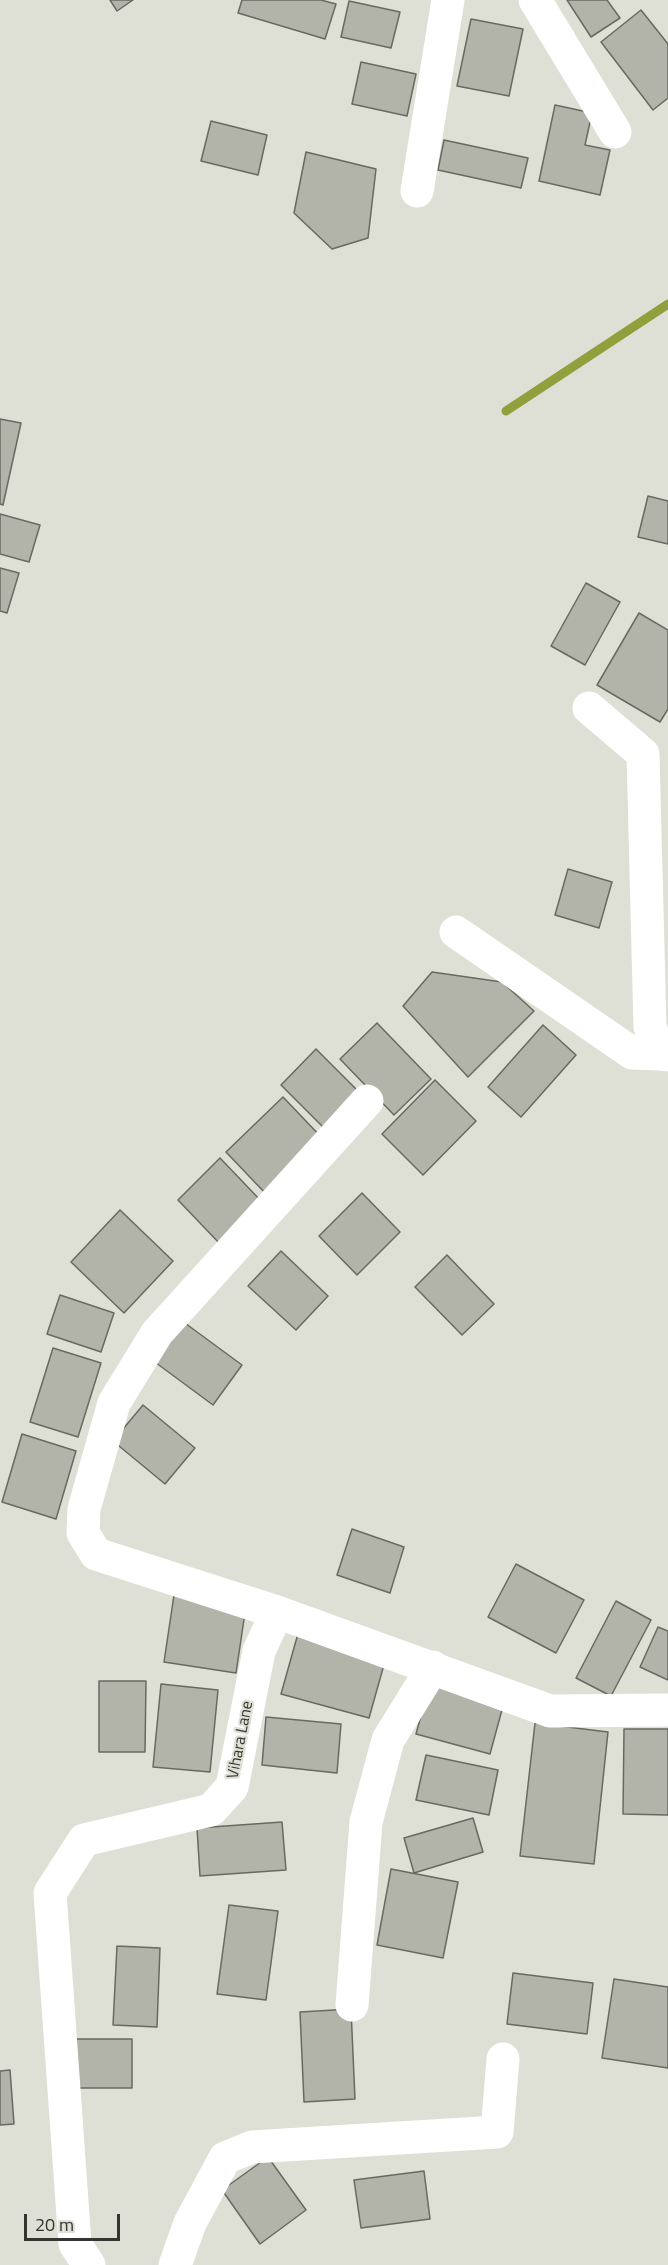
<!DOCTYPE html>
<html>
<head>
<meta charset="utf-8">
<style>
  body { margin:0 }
  #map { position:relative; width:668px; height:2265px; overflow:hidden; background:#dee0d6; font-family:"Titillium Web",sans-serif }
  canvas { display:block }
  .scale { position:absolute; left:24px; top:2214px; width:96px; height:27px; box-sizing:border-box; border:3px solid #343531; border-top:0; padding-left:8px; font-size:18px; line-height:21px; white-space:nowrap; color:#343531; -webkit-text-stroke:4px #dee0d6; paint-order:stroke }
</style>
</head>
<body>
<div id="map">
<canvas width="668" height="2265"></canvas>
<div class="scale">20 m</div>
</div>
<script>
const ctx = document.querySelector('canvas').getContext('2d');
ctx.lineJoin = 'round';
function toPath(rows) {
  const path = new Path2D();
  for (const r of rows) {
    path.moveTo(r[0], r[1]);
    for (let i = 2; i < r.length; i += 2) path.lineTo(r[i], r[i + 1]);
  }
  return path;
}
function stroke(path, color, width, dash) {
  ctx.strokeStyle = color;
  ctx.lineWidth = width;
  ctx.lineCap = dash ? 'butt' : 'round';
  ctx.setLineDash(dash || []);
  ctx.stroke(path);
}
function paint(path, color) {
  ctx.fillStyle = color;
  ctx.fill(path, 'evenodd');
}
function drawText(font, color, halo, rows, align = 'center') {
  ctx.font = font + ' "Titillium Web",sans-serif';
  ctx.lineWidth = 4.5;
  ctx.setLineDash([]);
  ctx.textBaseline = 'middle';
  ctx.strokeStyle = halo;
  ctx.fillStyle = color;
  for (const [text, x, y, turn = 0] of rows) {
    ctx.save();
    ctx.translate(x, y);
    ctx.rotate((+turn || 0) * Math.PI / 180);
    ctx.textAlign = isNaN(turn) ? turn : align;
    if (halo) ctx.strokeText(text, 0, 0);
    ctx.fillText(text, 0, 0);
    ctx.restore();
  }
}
stroke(toPath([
  [506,411,668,304]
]), '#91a03d', 9);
const building = toPath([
  [110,0,133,0,117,11,110,0],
  [242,0,321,0,336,4,325,39,238,13,242,0],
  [567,0,607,0,620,18,591,37,567,0],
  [349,1,400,12,391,48,341,37,349,1],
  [641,10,668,44,668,98,653,110,601,42,641,10],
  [471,19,523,29,509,96,457,86,471,19],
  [361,62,416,74,407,116,352,104,361,62],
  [555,105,592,113,585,145,610,150,600,195,539,181,555,105],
  [211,121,267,135,258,175,201,161,211,121],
  [444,140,528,158,521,188,438,170,444,140],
  [306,152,376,169,368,238,332,249,294,213,306,152],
  [0,419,21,423,3,505,0,504,0,419],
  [648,496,668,501,668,544,638,537,648,496],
  [0,514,40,525,29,562,0,554,0,514],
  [0,568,19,573,7,613,0,611,0,568],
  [586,583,620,602,585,665,551,646,586,583],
  [639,613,668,630,668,709,660,722,597,685,639,613],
  [568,869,612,882,599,928,555,915,568,869],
  [432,972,502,982,534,1011,468,1077,403,1006,432,972],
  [377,1023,431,1079,394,1115,340,1059,377,1023],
  [543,1025,576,1055,521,1117,488,1087,543,1025],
  [316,1049,363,1096,328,1132,281,1085,316,1049],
  [435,1080,476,1121,423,1175,382,1134,435,1080],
  [283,1097,324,1140,267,1195,226,1152,283,1097],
  [220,1158,263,1203,221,1245,178,1200,220,1158],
  [362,1193,400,1232,357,1275,319,1236,362,1193],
  [120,1210,173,1261,124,1313,71,1262,120,1210],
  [281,1251,328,1296,296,1330,248,1286,281,1251],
  [447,1255,494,1304,462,1335,415,1287,447,1255],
  [60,1295,114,1313,101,1352,47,1334,60,1295],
  [174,1315,242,1365,213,1405,144,1354,174,1315],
  [53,1348,101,1363,78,1437,30,1422,53,1348],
  [143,1405,195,1448,165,1484,113,1441,143,1405],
  [22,1434,76,1451,56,1519,2,1502,22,1434],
  [352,1529,404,1547,390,1593,337,1575,352,1529],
  [516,1564,584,1600,556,1653,488,1617,516,1564],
  [174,1595,246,1606,236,1673,164,1662,174,1595],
  [616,1601,651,1620,611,1696,576,1678,616,1601],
  [658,1627,668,1631,668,1680,640,1667,658,1627],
  [299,1630,387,1654,369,1718,281,1694,299,1630],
  [432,1675,506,1695,490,1754,416,1734,432,1675],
  [99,1681,146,1681,145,1752,99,1752,99,1681],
  [161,1684,218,1690,210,1772,153,1767,161,1684],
  [266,1717,341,1724,337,1773,262,1765,266,1717],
  [535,1723,608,1732,594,1864,520,1856,535,1723],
  [624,1729,668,1729,668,1815,623,1814,624,1729],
  [426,1755,498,1770,489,1815,416,1800,426,1755],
  [473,1818,483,1852,414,1873,404,1838,473,1818],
  [282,1822,286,1870,200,1876,197,1828,282,1822],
  [391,1869,458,1882,443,1958,377,1945,391,1869],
  [229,1905,278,1911,266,2000,217,1994,229,1905],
  [117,1946,160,1948,157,2027,113,2025,117,1946],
  [513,1973,593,1983,587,2034,507,2024,513,1973],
  [614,1979,668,1987,668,2068,602,2058,614,1979],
  [351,2009,355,2099,304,2102,300,2012,351,2009],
  [66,2039,132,2039,132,2088,65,2088,66,2039],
  [10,2070,14,2124,0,2125,0,2071,10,2070],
  [268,2157,306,2210,260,2244,222,2190,268,2157],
  [424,2171,430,2219,361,2228,354,2180,424,2171]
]);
paint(building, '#b2b4aa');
stroke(building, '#686a61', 1.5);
stroke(toPath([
  [535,0,615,132],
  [417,191,448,0],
  [589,708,643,754,650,1027,660,1054,668,1055],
  [456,932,632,1053,660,1054],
  [277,1612,96,1554,83,1533,84,1509,114,1403,157,1333,367,1101],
  [352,2005,366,1822,388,1740,433,1667],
  [89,2265,75,2244,50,1893,84,1840,211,1810,232,1787,259,1651,277,1612,550,1711,668,1710],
  [175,2265,190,2223,225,2158,252,2147,497,2132,503,2059]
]), '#fff', 33);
drawText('16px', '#343531', '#dee0d6', [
  ["Vihara Lane",241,1740,-79]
]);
</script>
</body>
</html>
